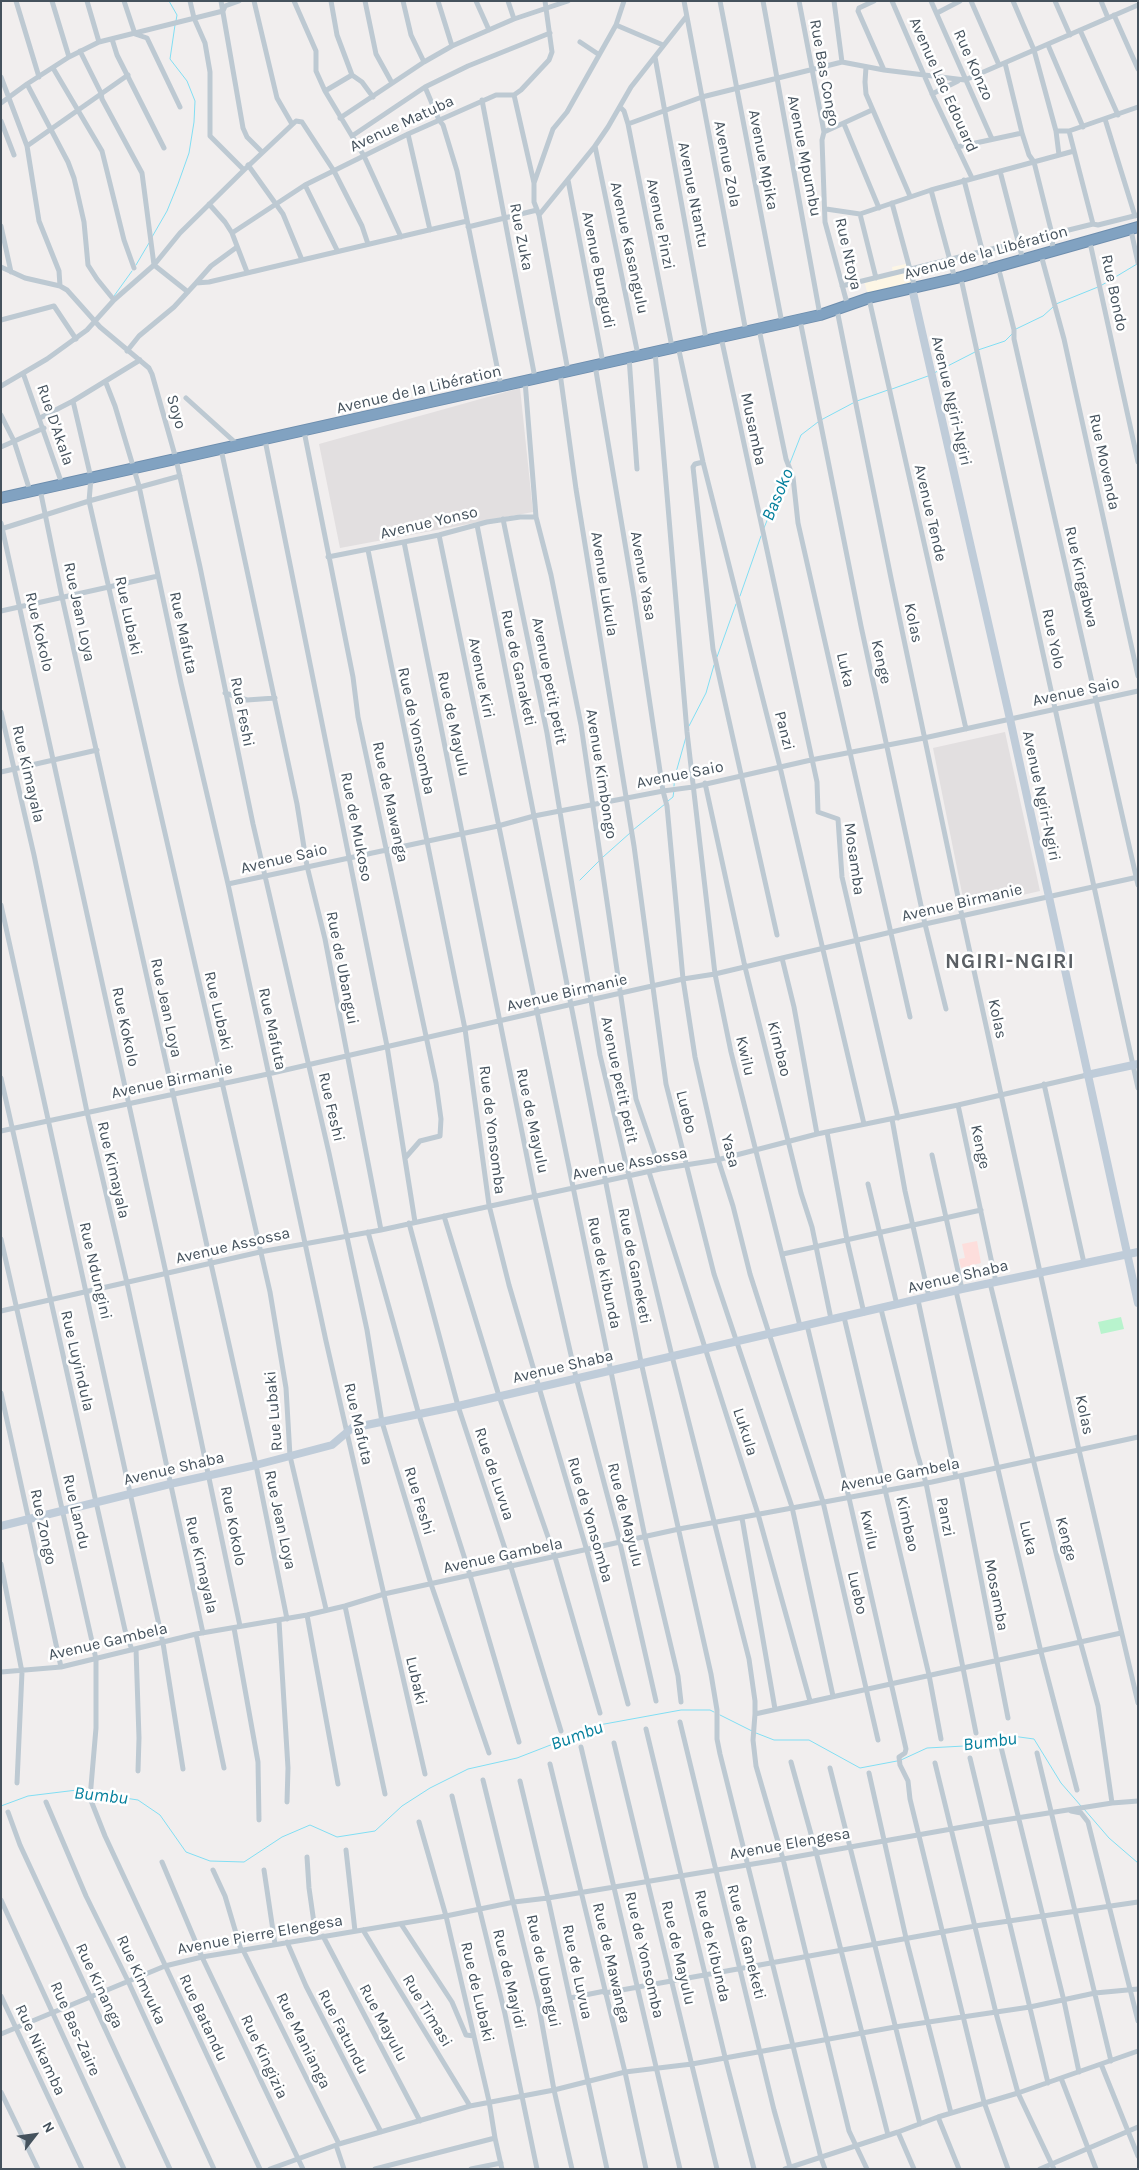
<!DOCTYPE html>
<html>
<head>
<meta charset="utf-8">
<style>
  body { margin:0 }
  #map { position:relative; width:1139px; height:2170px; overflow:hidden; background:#f1eeee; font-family:Karla,sans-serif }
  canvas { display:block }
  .frame { position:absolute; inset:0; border:2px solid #45525d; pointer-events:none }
  .north { position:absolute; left:10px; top:2110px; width:50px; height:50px; -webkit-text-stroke:4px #fff; paint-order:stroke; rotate:60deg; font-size:14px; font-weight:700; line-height:20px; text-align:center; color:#45525d }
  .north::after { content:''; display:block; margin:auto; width:18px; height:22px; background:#45525d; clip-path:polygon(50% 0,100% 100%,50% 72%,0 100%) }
</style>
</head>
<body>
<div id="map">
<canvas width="1139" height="2170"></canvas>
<div class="frame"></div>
<div class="north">N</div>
</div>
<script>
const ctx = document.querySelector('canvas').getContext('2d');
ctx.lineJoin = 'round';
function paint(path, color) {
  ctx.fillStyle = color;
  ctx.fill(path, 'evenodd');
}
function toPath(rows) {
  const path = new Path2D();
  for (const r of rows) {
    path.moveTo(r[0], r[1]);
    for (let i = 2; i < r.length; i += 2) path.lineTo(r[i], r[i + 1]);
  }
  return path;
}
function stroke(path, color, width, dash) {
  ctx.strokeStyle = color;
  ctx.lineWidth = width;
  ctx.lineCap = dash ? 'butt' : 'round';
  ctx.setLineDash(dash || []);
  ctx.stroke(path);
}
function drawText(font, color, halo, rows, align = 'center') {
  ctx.font = font + ' Karla,sans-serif';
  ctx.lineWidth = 5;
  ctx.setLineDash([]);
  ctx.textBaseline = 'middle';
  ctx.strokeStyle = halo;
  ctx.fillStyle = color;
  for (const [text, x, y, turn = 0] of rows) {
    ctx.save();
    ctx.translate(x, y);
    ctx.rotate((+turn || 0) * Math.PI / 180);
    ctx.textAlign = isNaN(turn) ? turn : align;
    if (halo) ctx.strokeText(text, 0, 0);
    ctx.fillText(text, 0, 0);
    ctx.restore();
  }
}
paint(toPath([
  [906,264,912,285,868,295,864,281,893,273,892,267]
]), '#fdf6e5');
paint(toPath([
  [520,388,533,512,340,548,319,444],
  [1005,732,1040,891,965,908,933,748]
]), '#e2dfe0');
paint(toPath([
  [977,1241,981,1263,961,1268,959,1259,965,1258,962,1244]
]), '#fddedc');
paint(toPath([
  [1121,1317,1124,1329,1101,1334,1098,1322]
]), '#b8f3cd');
stroke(toPath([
  [169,1,177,15,176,21],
  [152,237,167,211,178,184,189,153,194,122,195,101,187,81,170,59,175,25],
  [136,265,149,243],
  [1102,285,1137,264],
  [114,296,132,271],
  [1056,304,1098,287],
  [1016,329,1043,316,1053,307],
  [978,350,1005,341,1012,334],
  [934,373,975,352],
  [892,389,928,376],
  [857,401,888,390],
  [821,420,853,403],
  [790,463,801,435,818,422],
  [764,528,788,469],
  [740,596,761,536],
  [717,657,736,604],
  [689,726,706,693,714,665],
  [674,786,675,776,686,737],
  [668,801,673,797,674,790],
  [633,830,665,804],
  [603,857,630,833],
  [580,880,599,861],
  [720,1715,752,1731],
  [756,1733,774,1740,809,1740,860,1768,897,1761],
  [901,1760,927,1748,983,1745,1012,1736,1034,1739,1061,1783,1081,1806],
  [92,1793,138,1800,160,1815,186,1852,210,1861,244,1862,282,1837,310,1825,337,1837,375,1831,402,1806,430,1788,468,1769,517,1758,566,1739,582,1736,599,1725,681,1710,710,1710,714,1712],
  [1,1806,28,1796,77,1790,88,1792],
  [1084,1809,1109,1838,1138,1863]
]), '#81def3', 1);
const highway = toPath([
  [1,498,820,315,869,298,961,277,1138,227]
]);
stroke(highway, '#6d8dad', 12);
stroke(toPath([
  [16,1,39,77],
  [52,1,69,57],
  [87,1,99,42],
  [124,1,135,34,147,38,180,107],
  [190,1,194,18,205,43,210,72,210,136,244,170],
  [221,1,243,128,247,137,262,152],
  [254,1,277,98,292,124],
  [294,1,316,51,316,71,325,91],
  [331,1,337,35,352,75,362,82,373,97],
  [365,1,376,54,392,83],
  [403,1,411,35,424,62],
  [438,1,452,46],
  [476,1,489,30],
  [508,1,514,19],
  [684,1,746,332],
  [720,1,782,323],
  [763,1,820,315],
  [799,1,824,132,822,140,825,222,848,307],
  [834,1,842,62],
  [874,1,859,8,858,11,884,70],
  [892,1,934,98,972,178],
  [931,1,992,139],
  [971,1,999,65],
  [1013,1,1034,50,1056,131,1059,155],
  [1055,1,1070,35],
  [1101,1,1108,18],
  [937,13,960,1],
  [1114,15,1138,69],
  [616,25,663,45],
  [1080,30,1118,115],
  [112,39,117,55,164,148],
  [580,42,598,54],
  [1048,45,1083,127],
  [80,51,101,93,102,99,142,173,154,265,188,292],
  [655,57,706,339],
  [866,67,865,82,866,94,910,196],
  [53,68,102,151,124,240,134,268],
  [352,75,325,91,364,156,401,237],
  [1,77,27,146,39,221,59,271,60,286],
  [27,84,68,162,74,178,84,222,88,265,97,279,114,300],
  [425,87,439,120,443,125,457,171,501,386],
  [932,94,958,81],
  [514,95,534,183,534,202,539,215,568,371],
  [482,100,535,378],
  [1,103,27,84,69,57,99,42,223,11,225,6,239,1],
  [620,107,624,111,628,124,672,347],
  [340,118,424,62,452,46,514,19,568,1],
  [1105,119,1135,216],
  [1,121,14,155],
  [628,124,702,97,842,62,884,70,965,80,1138,5],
  [844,124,879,208],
  [1056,131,1069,131,1138,107],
  [1069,131,1093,224],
  [824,132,872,110],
  [1022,133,1029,155,1034,162,1052,234,1053,252],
  [408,134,430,230],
  [352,136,425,87,468,66,550,33],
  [27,146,128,75],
  [595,146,638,355],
  [957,147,1022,133,1005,63],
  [248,165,283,214,302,260],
  [1000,171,1023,260],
  [568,180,603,363],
  [964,180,987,269],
  [534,183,553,129,567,112,616,25,624,1],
  [305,185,337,250],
  [931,190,955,279],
  [892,203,915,288],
  [209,204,225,222,232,233,247,272],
  [826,209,860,214,931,190,1074,151],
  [860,214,876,278],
  [539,215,595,146,608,127,631,87,686,17],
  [1,226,11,272],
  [468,227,537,210],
  [232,233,305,185,408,134,496,95,514,95,521,90,549,60,552,52,545,1],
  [1132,235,1138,263],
  [1091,247,1138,462],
  [1041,255,1064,339,1138,676],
  [1,267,25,278,60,286,67,290,100,327,149,368,152,374,176,459,200,567,253,824,329,1153,367,1330,382,1422,431,1584,489,1753],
  [1000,274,1014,330,1014,339,1138,885],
  [196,283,211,266,237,247],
  [962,283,1138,1088],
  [842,286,1093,224,1098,225,1138,215],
  [870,303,966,729],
  [837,310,891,578,962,916,1079,1450,1138,1703],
  [1,320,54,306,76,339],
  [800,320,861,626,925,924,946,1009],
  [759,329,786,459,793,477,798,523,910,1017],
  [721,337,817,782,818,812,838,819,842,877,898,1118],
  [678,346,703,462,780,767,864,1124],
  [127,351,139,336,174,307,196,283,209,282,467,221],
  [655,352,687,732,715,974,731,1052,800,1326],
  [629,357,637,469],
  [140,360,73,401,91,478,89,501,270,1292,286,1388,290,1456,326,1609],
  [595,365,634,597,663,791,667,806,683,979,695,1057,718,1159,733,1206,750,1274,823,1502,878,1740],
  [23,373,62,484],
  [560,373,576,489,634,846,666,1084,714,1274,792,1507,833,1696],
  [525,381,536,517,551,575,581,725,636,1099,660,1169],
  [106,383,115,406,139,486,181,683,228,884,326,1341,425,1774],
  [1,386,47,359,87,330,114,300,154,265,180,233,244,170,296,121,302,122,334,171,362,226,368,244],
  [186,398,238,445],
  [1,415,14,441,30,491],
  [40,418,73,401],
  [304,431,353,677,358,717,436,1083,441,1119,440,1136,420,1141,406,1157],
  [265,440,387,1046,415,1222],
  [1,447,44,428],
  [221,449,297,804,307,866,325,939,381,1230],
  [703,462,695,464,693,467,713,649,777,935],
  [40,489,62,597,256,1465,287,1619],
  [503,519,547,733,600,1055,672,1356,749,1659,755,1701,755,1714,1121,1633],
  [1,523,166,1273,240,1626],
  [477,525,641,1362,711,1674,717,1710,717,1739,720,1754,821,2158,825,2169],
  [1,529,89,501,180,476],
  [439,535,645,1537,678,1676,681,1702],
  [404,542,535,1197,576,1377,620,1543,656,1701],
  [368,550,465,1029,489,1205,509,1285,587,1551,628,1704],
  [328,557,439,535,487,522,520,517,536,517],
  [1,611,158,576],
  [225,693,247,700,275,698],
  [1,712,34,855,87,1112,127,1283,203,1633],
  [1,772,97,750],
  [705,783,745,967,801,1193,812,1227,831,1319],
  [228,884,498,826,534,816,663,791,693,787,811,760,924,738,1138,691],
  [1,905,163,1643,183,1769],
  [782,958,794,1007,817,1134],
  [1,1078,96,1502,125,1630,132,1650],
  [1044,1084,1084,1263],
  [958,1105,996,1282],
  [892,1119,905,1191,929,1297],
  [1,1131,268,1074,590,1000,683,979,715,974,925,924,1138,877],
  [827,1132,847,1240,864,1313],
  [932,1155,962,1289],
  [649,1172,758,1514,810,1701],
  [868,1184,897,1305],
  [444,1216,499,1396,555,1557,600,1713],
  [409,1223,458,1406,511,1567,561,1731],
  [368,1232,419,1415,470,1575,519,1742],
  [1,1239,96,1659,96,1728,90,1798,105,1836,260,2169],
  [783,1254,981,1210],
  [990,1283,1057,1557,1098,1706,1112,1803],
  [956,1291,1041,1652,1077,1790],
  [918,1300,956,1477],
  [881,1309,917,1453,926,1483,976,1733],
  [1,1311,260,1252,381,1230,660,1169,717,1160,817,1134,958,1105,1087,1075],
  [844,1317,929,1675,941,1739],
  [807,1325,849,1498,906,1749,905,1753,899,1757,900,1765,908,1781,910,1799,984,2102,1008,2169],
  [1,1393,61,1667],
  [961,1476,1008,1718],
  [742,1518,775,1709],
  [1,1564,22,1672,17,1783],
  [345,1606,385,1794],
  [307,1615,338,1784],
  [279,1621,288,1768,287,1802],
  [234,1628,258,1762,259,1820],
  [196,1634,224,1768],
  [136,1649,139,1738,138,1771],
  [1,1672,61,1667,196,1634,307,1615,345,1606,384,1594,679,1529,932,1482,1138,1437],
  [755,1714,753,1740,756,1766,783,1859,849,2131,867,2169],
  [680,1722,774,2110,790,2167],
  [646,1729,725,2057,754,2169],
  [614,1743,717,2169],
  [581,1747,680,2169],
  [1001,1747,1064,2001,1079,2072],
  [1037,1753,1111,2061],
  [970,1758,1048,2083],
  [791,1762,816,1852,888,2135],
  [935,1763,996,2013,1018,2093,1054,2169],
  [550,1764,625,2072,646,2169],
  [830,1768,920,2124],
  [869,1773,906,1938,951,2113],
  [483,1780,539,2007,554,2090,572,2169],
  [520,1781,548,1898,607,2169],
  [452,1796,505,2014,537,2169],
  [46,1802,86,1896,128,1981,214,2169],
  [1071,1811,1081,1813,1088,1822,1138,2021],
  [8,1812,20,1845,170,2169],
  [419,1822,446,1916,489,2101,495,2138,502,2169],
  [346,1850,355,1931],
  [307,1857,309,1888,316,1937],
  [162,1862,202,1957,303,2169],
  [213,1870,225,1896,241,1950],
  [264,1870,275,1944],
  [1,1900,124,2169],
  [401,1924,452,2002,466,2035,474,2036],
  [363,1930,470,2106],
  [323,1936,420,2121],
  [287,1942,306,1986,381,2132],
  [243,1950,339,2144],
  [605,1993,975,1926,1138,1902],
  [1,1996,82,2169],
  [570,1998,605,1991],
  [1,2034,165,1966,202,1957,446,1916,514,1902,548,1898,783,1859,985,1823,1112,1803,1138,1801],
  [1101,2064,1138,2156],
  [1061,2078,1096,2169],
  [1,2092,38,2169],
  [938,2117,959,2169],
  [898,2132,914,2169],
  [336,2145,344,2169],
  [270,2169,339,2144,470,2106,554,2090,625,2072,692,2064,895,2027,1030,2007,1095,1993,1138,1989],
  [375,2169,495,2138],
  [471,2169,501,2163],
  [785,2169,898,2132,938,2117,1018,2093,1138,2051],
  [1040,2169,1138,2127]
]), '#bdc9d2', 5);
stroke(toPath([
  [912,288,1010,719,1138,1303],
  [1087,1075,1138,1064],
  [1,1526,170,1484,256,1465,332,1445,352,1428,458,1406,962,1289,1138,1252]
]), '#bfccd9', 8);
stroke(highway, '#81a2c1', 10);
drawText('16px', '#45525d', '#fff', [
  ["Rue Konzo",973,65,66],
  ["Rue Bas Congo",824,73,80],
  ["Avenue Lac Edouard",943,85,66],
  ["Avenue Matuba",402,124,-25],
  ["Avenue Mpumbu",804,156,79],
  ["Avenue Mpika",763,160,79],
  ["Avenue Zola",727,164,79],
  ["Avenue Ntantu",693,195,79],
  ["Avenue Pinzi",660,224,79],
  ["Rue Zuka",521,237,79],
  ["Avenue Kasangulu",629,248,78],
  ["Avenue de la Libération",986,253,-15],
  ["Rue Ntoya",848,254,77],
  ["Avenue Bungudi",598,270,79],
  ["Rue Bondo",1114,293,78],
  ["Avenue de la Libération",419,390,-13],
  ["Avenue Ngiri-Ngiri",951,401,77],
  ["Soyo",176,412,74],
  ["Rue D'Akala",55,425,71],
  ["Musamba",753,429,78],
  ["Rue Movenda",1104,462,78],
  ["Avenue Tende",930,513,77],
  ["Avenue Yonso",429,523,-13],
  ["Avenue Yasa",643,576,80],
  ["Rue Kingabwa",1081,577,77],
  ["Avenue Lukula",604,584,81],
  ["Rue Jean Loya",79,612,78],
  ["Rue Lubaki",128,616,78],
  ["Kolas",913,623,78],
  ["Rue Kokolo",39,632,77],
  ["Rue Mafuta",183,633,78],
  ["Rue Yolo",1053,639,78],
  ["Kenge",881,662,77],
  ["Rue de Ganaketi",518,668,78],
  ["Luka",845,670,77],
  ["Avenue Kiri",481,678,79],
  ["Avenue petit petit",549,681,79],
  ["Avenue Saio",1076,692,-12],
  ["Rue Feshi",242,712,79],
  ["Rue de Mayulu",453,724,78],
  ["Rue de Yonsomba",416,731,78],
  ["Panzi",784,731,76],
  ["Rue Kimayala",28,774,77],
  ["Avenue Kimbongo",601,774,81],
  ["Avenue Saio",680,775,-11],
  ["Avenue Ngiri-Ngiri",1041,796,78],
  ["Rue de Mawanga",390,802,78],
  ["Rue de Mukoso",356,827,79],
  ["Avenue Saio",284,859,-13],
  ["Mosamba",854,859,82],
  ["Avenue Birmanie",962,903,-13],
  ["Rue de Ubangui",342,968,79],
  ["Avenue Birmanie",567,993,-13],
  ["Rue Jean Loya",166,1008,78],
  ["Rue Lubaki",218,1011,77],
  ["Kolas",997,1019,78],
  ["Rue Kokolo",125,1027,78],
  ["Rue Mafuta",272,1029,78],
  ["Kimbao",779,1049,76],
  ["Kwilu",745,1056,77],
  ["Avenue petit petit",619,1080,78],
  ["Avenue Birmanie",172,1081,-12],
  ["Rue Feshi",331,1107,77],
  ["Luebo",686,1112,76],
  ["Rue de Mayulu",532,1121,78],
  ["Rue de Yonsomba",492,1130,83],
  ["Kenge",980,1147,78],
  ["Yasa",730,1151,75],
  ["Avenue Assossa",630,1164,-11],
  ["Rue Kimayala",113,1170,77],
  ["Avenue Assossa",233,1246,-13],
  ["Rue de Ganeketi",634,1266,79],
  ["Rue Ndungini",95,1271,77],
  ["Rue de kibunda",604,1273,78],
  ["Avenue Shaba",958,1277,-13],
  ["Rue Luyindula",77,1361,77],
  ["Avenue Shaba",563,1367,-13],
  ["Rue Lubaki",274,1411,-95],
  ["Kolas",1084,1415,78],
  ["Rue Mafuta",358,1424,77],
  ["Lukula",745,1432,72],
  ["Avenue Shaba",174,1469,-13],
  ["Rue de Luvua",494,1474,72],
  ["Avenue Gambela",900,1475,-11],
  ["Rue Feshi",419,1501,73],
  ["Rue Landu",76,1512,77],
  ["Rue de Mayulu",625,1515,76],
  ["Panzi",945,1517,79],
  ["Rue Jean Loya",280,1520,78],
  ["Rue de Yonsomba",590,1520,74],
  ["Kimbao",907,1524,77],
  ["Rue Kokolo",233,1526,79],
  ["Rue Zongo",43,1527,78],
  ["Kwilu",869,1530,78],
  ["Luka",1028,1538,77],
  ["Kenge",1066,1539,75],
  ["Avenue Gambela",503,1556,-12],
  ["Rue Kimayala",201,1565,77],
  ["Luebo",857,1593,77],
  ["Mosamba",996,1595,79],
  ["Avenue Gambela",108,1642,-13],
  ["Lubaki",416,1681,77],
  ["Avenue Elengesa",790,1844,-10],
  ["Avenue Pierre Elengesa",260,1935,-10],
  ["Rue de Ganeketi",746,1942,76],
  ["Rue de Kibunda",712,1946,77],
  ["Rue de Mayulu",678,1953,77],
  ["Rue de Yonsomba",644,1955,77],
  ["Rue de Mawanga",611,1963,77],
  ["Rue de Ubangui",543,1971,78],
  ["Rue de Luvua",577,1972,78],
  ["Rue de Mayidi",509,1979,77],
  ["Rue Kimvuka",141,1980,65],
  ["Rue Kinanga",99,1986,65],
  ["Rue de Lubaki",477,1992,77],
  ["Rue Timasi",427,2011,59],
  ["Rue Batandu",203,2018,65],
  ["Rue Mayulu",383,2023,62],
  ["Rue Bas-Zaire",75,2029,66],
  ["Rue Fatundu",343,2032,63],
  ["Rue Manianga",303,2041,64],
  ["Rue Nikamba",40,2050,65],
  ["Rue Kingizia",264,2057,65]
]);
drawText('italic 18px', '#037f9c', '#fff', [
  ["Basoko",778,495,-67],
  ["Bumbu",577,1736,-20],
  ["Bumbu",990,1742,-7],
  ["Bumbu",101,1796,6]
]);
ctx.letterSpacing = '1px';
drawText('bold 21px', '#5a5f64', '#fff', [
  ["NGIRI-NGIRI",1010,962]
]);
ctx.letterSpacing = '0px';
</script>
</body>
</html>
